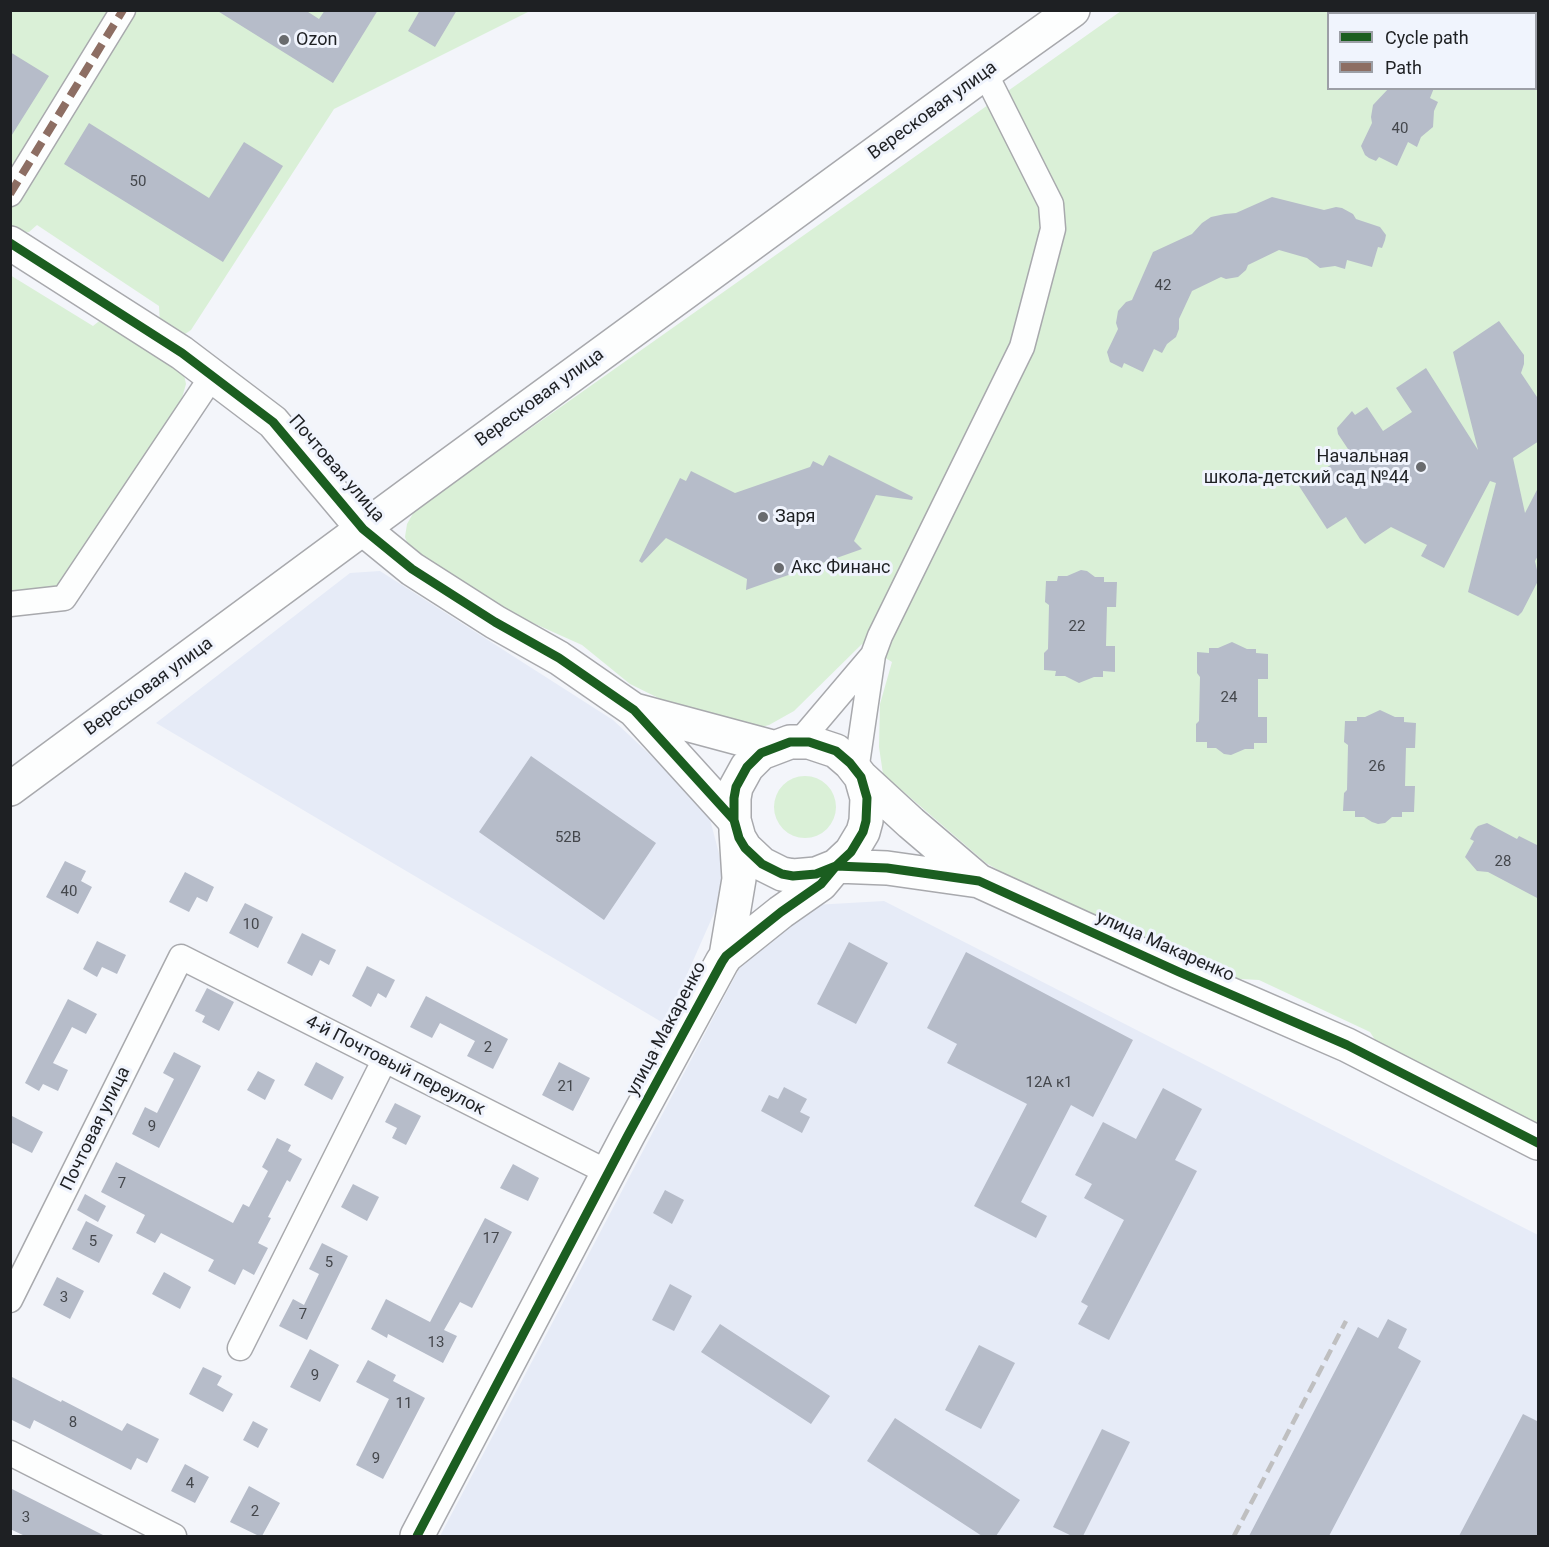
<!DOCTYPE html>
<html>
<head>
<meta charset="utf-8">
<style>
  body { margin:0 }
  #map { position:relative; width:1549px; height:1547px; overflow:hidden; background:#f3f5fa; font-family:Roboto,sans-serif }
  canvas { display:block }
  .frame { position:absolute; inset:0; border:12px solid #1e2023; pointer-events:none }
  .legend { position:absolute; left:1327px; top:12px; width:210px; height:78px; box-sizing:border-box; background:#f0f4fd; border:2px solid #9c9fa6; margin:0; padding:8px 10px; list-style:none; font-size:18px; color:#1e2023 }
  .legend li { display:flex; align-items:center; gap:12px; height:30px }
  .legend b { width:30px; border:2px solid #9c9fa6 }
</style>
</head>
<body>
<div id="map">
<canvas width="1549" height="1547"></canvas>
<div class="frame"></div>
<ul class="legend">
<li><b style="height:8px;background:#1b5e20"></b>Cycle path</li>
<li><b style="height:8px;background:#8d6e63"></b>Path</li>
</ul>
</div>
<script>
const ctx = document.querySelector('canvas').getContext('2d');
ctx.lineJoin = 'round';
function paint(path, color) {
  ctx.fillStyle = color;
  ctx.fill(path, 'evenodd');
}
function toPath(rows) {
  const path = new Path2D();
  for (const r of rows) {
    if (r.length === 3) {
      path.moveTo(r[0] + r[2], r[1]);
      path.arc(r[0], r[1], r[2], 0, 2 * Math.PI);
      continue;
    }
    path.moveTo(r[0], r[1]);
    for (let i = 2; i < r.length; i += 2) path.lineTo(r[i], r[i + 1]);
  }
  return path;
}
function stroke(path, color, width, dash) {
  ctx.strokeStyle = color;
  ctx.lineWidth = width;
  ctx.lineCap = dash ? 'butt' : 'round';
  ctx.setLineDash(dash || []);
  ctx.stroke(path);
}
function drawText(font, color, halo, rows, align = 'center') {
  ctx.font = font + ' Roboto,sans-serif';
  ctx.lineWidth = 6;
  ctx.setLineDash([]);
  ctx.textBaseline = 'middle';
  ctx.strokeStyle = halo;
  ctx.fillStyle = color;
  for (const [text, x, y, turn = 0] of rows) {
    ctx.save();
    ctx.translate(x, y);
    ctx.rotate((+turn || 0) * Math.PI / 180);
    ctx.textAlign = isNaN(turn) ? turn : align;
    if (halo) ctx.strokeText(text, 0, 0);
    ctx.fillText(text, 0, 0);
    ctx.restore();
  }
}
paint(toPath([
  [380,571,613,720,707,808,727,884,665,1024,156,723,350,573],
  [884,901,1538,1235,1538,1536,440,1536,750,948,814,905]
]), '#e6ebf7');
paint(toPath([
  [10,11,530,11,334,109,191,330,185,334,177,336,160,327,159,306,37,225,29,232,19,234,11,230],
  [1121,11,1538,11,1538,1130,1381,1049,1370,1032,1259,980,1223,978,1021,883,986,863,883,774,879,747,880,704,892,662,862,644,794,711,769,725,757,728,695,716,630,684,582,645,504,610,409,548,405,537,407,524,415,510],
  [1328,14,1536,14,1536,88,1328,88],
  [10,275,93,326,103,318,178,367,184,375,186,384,182,398,58,586,11,591],
  [805,807,31]
]), '#daf0d7');
paint(toPath([
  [216,10,305,10,319,19,325,10,378,10,333,83],
  [420,10,457,10,435,47,408,31],
  [10,52,49,76,10,138],
  [1389,88,1434,88,1430,98,1438,102,1434,111,1433,127,1421,137,1417,147,1408,142,1397,166,1379,157,1376,161,1369,158,1365,155,1361,146,1372,123,1371,117,1373,105],
  [89,123,209,198,244,142,283,166,223,262,64,164],
  [1272,197,1324,210,1336,207,1342,208,1353,214,1356,219,1380,227,1386,235,1385,240,1382,248,1378,247,1372,267,1347,260,1345,269,1335,266,1320,268,1307,258,1279,250,1248,265,1246,270,1238,277,1226,279,1221,277,1192,291,1179,319,1179,329,1176,337,1167,344,1162,353,1154,349,1143,372,1124,363,1122,368,1110,362,1107,352,1118,329,1116,323,1118,311,1126,302,1132,300,1153,252,1192,234,1202,223,1211,217,1225,214,1236,213],
  [1499,321,1524,355,1524,364,1521,373,1539,400,1539,441,1513,458,1525,513,1539,486,1539,554,1535,561,1539,579,1522,612,1518,616,1468,592,1496,483,1490,481,1444,568,1421,556,1427,545,1391,527,1365,544,1360,539,1346,517,1327,529,1299,486,1350,452,1338,434,1337,428,1352,411,1355,415,1367,407,1383,431,1412,412,1396,388,1426,368,1478,450,1453,352],
  [829,455,913,497,912,500,876,495,854,541,862,549,746,590,747,579,666,538,642,563,639,561,680,478,686,481,691,471,735,493,810,467,813,461,823,466],
  [1081,570,1087,571,1095,577,1104,577,1104,582,1117,582,1116,607,1107,607,1106,646,1115,646,1115,672,1103,671,1103,677,1094,677,1079,683,1065,676,1055,676,1056,671,1044,670,1044,653,1048,649,1049,605,1045,602,1046,581,1057,581,1058,576,1067,576],
  [1232,642,1247,649,1256,649,1256,653,1268,654,1268,679,1258,679,1258,717,1267,717,1267,743,1254,743,1254,749,1245,749,1231,755,1224,754,1216,748,1207,748,1207,742,1196,742,1196,724,1199,721,1200,677,1197,673,1197,652,1209,653,1209,648,1218,648],
  [1380,710,1395,717,1404,717,1404,722,1416,723,1415,748,1406,748,1405,786,1415,786,1414,812,1402,812,1402,817,1392,817,1385,823,1378,824,1372,822,1364,817,1355,817,1355,811,1343,811,1344,793,1347,790,1348,745,1344,742,1345,721,1357,721,1357,717,1365,717],
  [531,756,656,843,604,920,479,832],
  [1487,823,1517,839,1519,836,1539,846,1539,899,1488,872,1477,871,1465,857,1474,841,1470,839,1475,829,1478,826],
  [65,861,86,871,81,881,92,887,78,914,46,897],
  [185,872,214,887,207,902,197,897,189,912,169,902],
  [245,903,273,917,258,948,229,933],
  [302,933,336,950,329,965,320,960,312,976,287,963],
  [97,941,126,955,117,974,102,967,97,977,83,969],
  [849,942,888,963,856,1024,817,1004],
  [966,952,1133,1040,1093,1117,1071,1105,1021,1202,1047,1216,1036,1238,974,1206,1027,1104,947,1063,957,1044,927,1028],
  [367,966,395,980,386,998,378,993,371,1007,352,996],
  [207,988,234,1002,219,1031,202,1022,205,1016,195,1011],
  [426,996,508,1039,493,1069,467,1056,475,1041,440,1023,432,1038,410,1027],
  [68,999,97,1014,86,1034,72,1027,53,1063,68,1070,58,1091,43,1084,39,1091,25,1083],
  [174,1052,201,1066,159,1148,132,1134,145,1107,157,1113,174,1079,163,1073],
  [316,1062,344,1077,332,1100,304,1085],
  [559,1062,590,1078,573,1111,542,1095],
  [258,1071,275,1080,265,1100,247,1090],
  [784,1087,807,1099,800,1112,810,1117,802,1133,761,1111,769,1095,778,1099],
  [1163,1088,1202,1109,1175,1160,1197,1171,1109,1340,1078,1324,1088,1306,1081,1302,1124,1220,1084,1198,1092,1184,1075,1175,1103,1122,1136,1139],
  [395,1103,421,1116,406,1145,392,1138,397,1128,385,1122],
  [10,1115,43,1132,32,1153,10,1142],
  [277,1138,291,1145,288,1151,302,1159,290,1182,287,1180,268,1217,271,1218,258,1243,268,1248,254,1275,243,1269,235,1285,208,1271,214,1260,161,1233,155,1243,136,1233,145,1215,101,1192,116,1162,233,1223,243,1204,249,1207,268,1171,262,1167],
  [513,1164,539,1178,528,1201,500,1188],
  [353,1184,379,1197,367,1221,341,1207],
  [665,1190,684,1200,672,1224,653,1213],
  [85,1194,106,1206,98,1222,77,1210],
  [485,1218,512,1232,472,1308,460,1302,444,1330,457,1336,443,1363,388,1334,387,1338,371,1329,386,1299,430,1322],
  [86,1221,113,1235,99,1263,72,1249],
  [322,1243,348,1256,307,1340,279,1326,293,1299,304,1305,319,1274,309,1269],
  [164,1272,191,1287,180,1309,152,1294],
  [57,1277,84,1291,70,1319,43,1305],
  [670,1284,692,1296,674,1331,652,1320],
  [1388,1319,1407,1329,1398,1348,1421,1361,1329,1536,1249,1536,1358,1327,1378,1338],
  [720,1324,830,1396,811,1424,701,1352],
  [979,1345,1015,1363,981,1429,945,1410],
  [310,1349,339,1365,320,1402,290,1387],
  [368,1360,396,1375,393,1381,425,1398,383,1479,356,1465,389,1399,356,1382],
  [203,1367,222,1376,217,1385,233,1394,223,1412,189,1394],
  [10,1376,61,1402,62,1400,122,1431,127,1423,159,1439,147,1463,137,1458,131,1470,34,1420,30,1429,10,1419],
  [1523,1414,1539,1422,1539,1536,1459,1536],
  [895,1418,1020,1500,996,1536,982,1536,867,1461],
  [253,1421,268,1429,258,1448,243,1440],
  [1102,1429,1130,1442,1083,1536,1072,1536,1053,1527],
  [185,1464,209,1477,195,1503,171,1491],
  [249,1486,280,1503,262,1536,259,1536,230,1522],
  [10,1488,105,1536,25,1536,10,1529]
]), '#b6bcc9');
const street = toPath([
  [10,194,123,10],
  [10,604,64,598,213,375],
  [800,741,873,655],
  [856,771,873,655,880,636,1022,347,1053,229,1051,204,985,73],
  [10,1300,181,957,609,1173],
  [240,1348,384,1061],
  [10,1453,174,1536]
]);
const secondary = toPath([
  [10,243,182,353,273,422,363,529,412,569,495,622,559,658,634,710,734,820,739,838,745,848,762,864,782,874,793,876,816,874,836,866,851,852,863,832,866,821,867,798,861,777,850,763,836,751,809,742,790,742,761,753,747,767,736,787,734,798,734,820],
  [634,710,772,747],
  [861,777,911,823,979,881],
  [10,789,411,493,985,73,1073,10],
  [726,956,739,879,736,831],
  [417,1536,628,1135,722,962,726,956,781,912,821,884,836,866,887,868,979,881,1179,972,1347,1045,1538,1143]
]);
stroke(street, '#a8a9ad', 27);
stroke(secondary, '#a8a9ad', 36);
stroke(street, '#fdfefe', 24);
stroke(secondary, '#fdfefe', 33);
stroke(toPath([
  [1234,1536,1346,1321]
]), '#bfbfc0', 4.5, [12, 6]);
stroke(toPath([
  [10,194,123,10]
]), '#8d6e63', 8, [15, 8]);
stroke(toPath([
  [10,243,182,353,273,422,363,529,412,569,495,622,559,658,634,710,734,820,739,838,745,848,762,864,782,874,793,876,816,874,836,866,851,852,863,832,866,821,867,798,861,777,850,763,836,751,809,742,790,742,761,753,747,767,736,787,734,798,734,820],
  [417,1536,628,1135,722,962,726,956,781,912,821,884,836,866,887,868,979,881,1179,972,1347,1045,1538,1143]
]), '#1b5e20', 9);
for (const [x, y, r, color] of [
  [284,40,6,"#696b6e"],
  [1421,467,6,"#696b6e"],
  [763,517,6,"#696b6e"],
  [779,568,6,"#696b6e"]
]) {
  const dot = new Path2D();
  dot.arc(x, y, r, 0, 2 * Math.PI);
  ctx.fillStyle = color;
  ctx.fill(dot);
  stroke(dot, '#f0f4fd', 2);
}
drawText('15px', '#44474c', null, [
  ["40",1400,129],
  ["50",138,182],
  ["42",1163,286],
  ["22",1077,627],
  ["24",1229,698],
  ["26",1377,767],
  ["52В",568,838],
  ["28",1503,862],
  ["40",69,892],
  ["10",251,925],
  ["2",488,1048],
  ["12А к1",1049,1083],
  ["21",566,1087],
  ["9",152,1127],
  ["7",122,1184],
  ["17",491,1239],
  ["5",93,1242],
  ["5",329,1263],
  ["3",64,1298],
  ["7",303,1315],
  ["13",436,1343],
  ["9",315,1376],
  ["11",404,1404],
  ["8",73,1423],
  ["9",376,1459],
  ["4",190,1484],
  ["2",255,1512],
  ["3",26,1518]
]);
drawText('18px', '#1e2023', '#f0f4fd', [
  ["Ozon",296,40],
  ["Начальная",1409,457,"right"],
  ["школа-детский сад №44",1409,478,"right"],
  ["Заря",775,517],
  ["Акс Финанс",791,568]
], 'left');
drawText('18px', '#1e2023', '#f0f4fd', [
  ["Вересковая улица",933,111,-36],
  ["Вересковая улица",540,398,-36],
  ["Почтовая улица",336,469,49],
  ["Вересковая улица",149,687,-36],
  ["улица Макаренко",1165,947,24],
  ["улица Макаренко",667,1029,-62],
  ["4-й Почтовый переулок",395,1066,27],
  ["Почтовая улица",96,1129,-64]
]);
</script>
</body>
</html>
